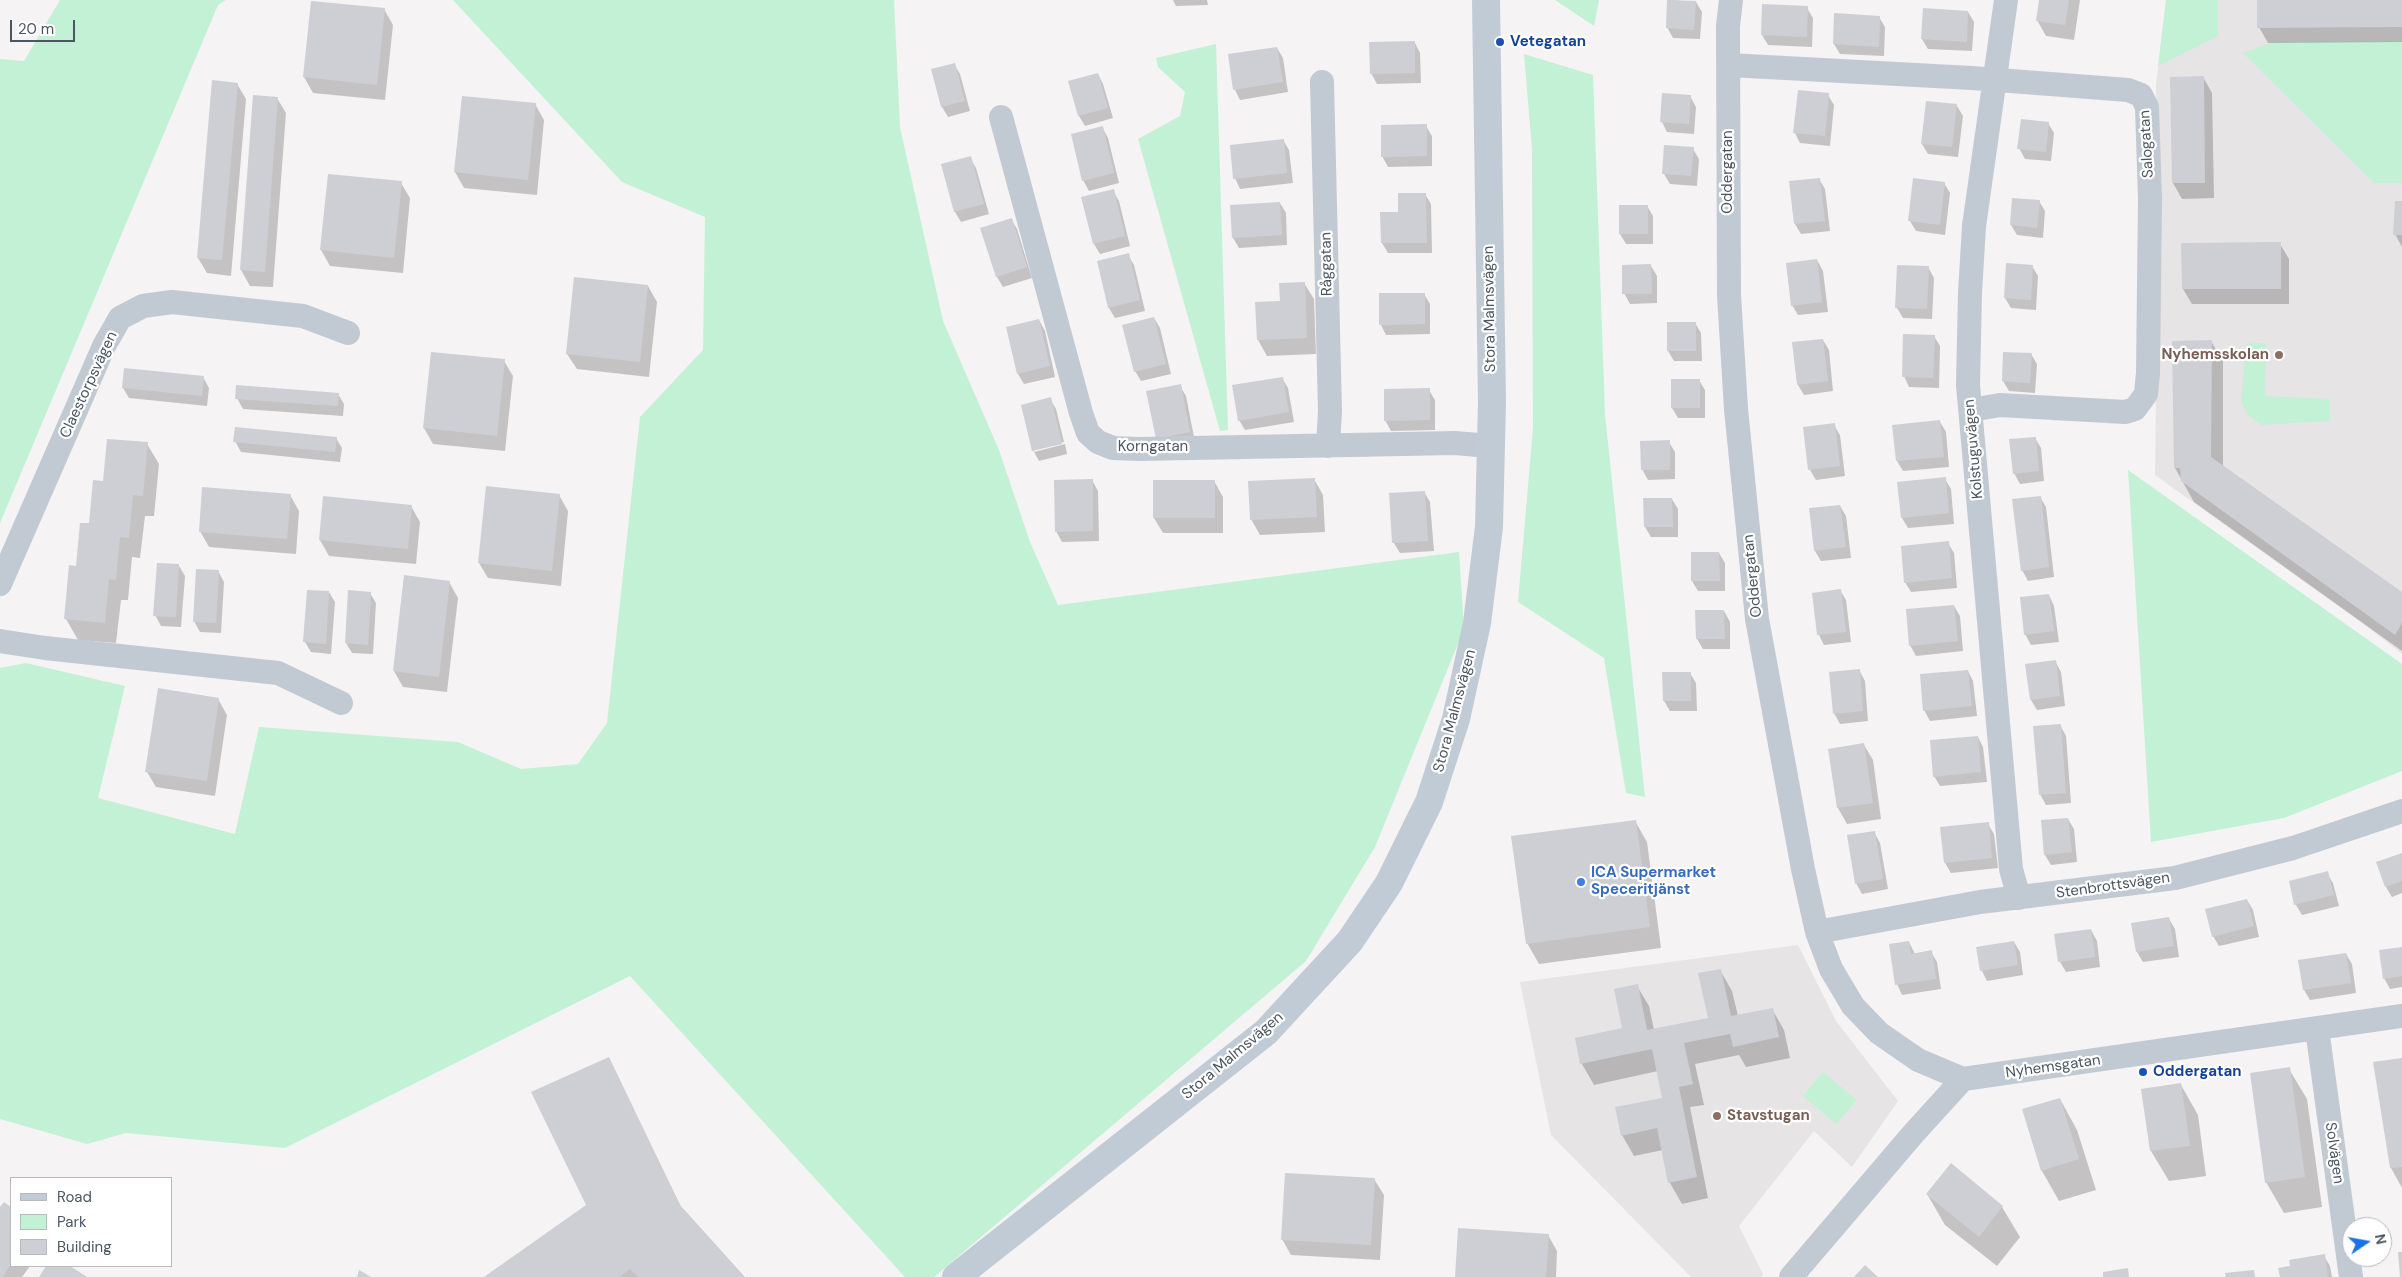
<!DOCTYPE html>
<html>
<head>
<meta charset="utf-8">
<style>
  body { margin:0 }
  #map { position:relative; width:2402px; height:1277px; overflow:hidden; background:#f5f3f3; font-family:"DM Sans",sans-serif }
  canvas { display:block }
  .legend { position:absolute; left:10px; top:1177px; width:162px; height:90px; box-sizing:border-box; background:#fff; border:1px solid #b7bbc0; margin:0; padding:6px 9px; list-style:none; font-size:15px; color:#4a5661 }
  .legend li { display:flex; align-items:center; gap:10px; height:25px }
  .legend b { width:25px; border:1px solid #b7bbc0 }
  .north { position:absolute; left:2342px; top:1217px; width:50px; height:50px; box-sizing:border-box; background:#fff; border:1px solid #b7bbc0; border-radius:50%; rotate:78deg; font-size:14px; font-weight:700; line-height:20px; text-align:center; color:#4a5661 }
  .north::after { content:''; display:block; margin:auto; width:18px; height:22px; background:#1a73e8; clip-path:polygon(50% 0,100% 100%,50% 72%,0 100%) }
  .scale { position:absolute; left:10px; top:20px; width:65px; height:22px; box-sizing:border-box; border:2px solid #4a5661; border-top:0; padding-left:6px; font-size:15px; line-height:18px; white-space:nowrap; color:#4a5661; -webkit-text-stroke:4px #fff; paint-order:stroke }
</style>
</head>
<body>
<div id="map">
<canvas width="2402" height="1277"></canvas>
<ul class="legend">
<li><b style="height:6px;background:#c1cbd6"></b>Road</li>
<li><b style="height:14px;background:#c3f1d5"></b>Park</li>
<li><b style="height:14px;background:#cdcfd5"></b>Building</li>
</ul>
<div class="north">N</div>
<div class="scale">20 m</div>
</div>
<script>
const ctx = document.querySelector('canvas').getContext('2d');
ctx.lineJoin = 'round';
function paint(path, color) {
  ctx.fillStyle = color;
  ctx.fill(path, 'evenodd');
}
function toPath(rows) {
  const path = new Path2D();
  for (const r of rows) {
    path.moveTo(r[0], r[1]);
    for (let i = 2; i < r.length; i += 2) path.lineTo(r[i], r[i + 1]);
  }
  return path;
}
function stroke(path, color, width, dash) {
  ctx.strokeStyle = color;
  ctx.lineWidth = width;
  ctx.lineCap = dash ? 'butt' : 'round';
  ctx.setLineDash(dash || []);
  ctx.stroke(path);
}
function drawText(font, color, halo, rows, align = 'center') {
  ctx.font = font + ' "DM Sans",sans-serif';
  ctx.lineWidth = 4.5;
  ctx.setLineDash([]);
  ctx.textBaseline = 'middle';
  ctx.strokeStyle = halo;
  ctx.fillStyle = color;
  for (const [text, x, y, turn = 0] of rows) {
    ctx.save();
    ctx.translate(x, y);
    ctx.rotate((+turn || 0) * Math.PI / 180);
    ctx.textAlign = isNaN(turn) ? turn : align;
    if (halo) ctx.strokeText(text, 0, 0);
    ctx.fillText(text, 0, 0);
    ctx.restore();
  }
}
paint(toPath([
  [2166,0,2402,0,2402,654,2366,626,2155,475,2158,235,2156,86],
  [1798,945,1836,1021,1898,1101,1852,1167,1814,1131,1739,1226,1763,1274,1761,1277,1691,1277,1551,1135,1520,982]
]), '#e6e4e5');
paint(toPath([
  [60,0,226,0,218,5,0,523,0,59,24,61],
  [453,0,894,0,900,127,943,321,999,450,1030,542,1058,605,1459,552,1464,629,1375,847,1306,961,934,1277,905,1277,630,976,285,1148,126,1133,87,1144,0,1119,0,668,26,663,125,686,98,798,235,834,259,727,458,742,521,769,578,764,607,723,640,417,703,350,705,217,622,182],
  [1555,0,1599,0,1594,26],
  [2166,0,2218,0,2218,36,2158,66],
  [2402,41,2402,183,2374,183,2243,53,2272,42],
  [1216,44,1228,430,1220,431,1138,139,1180,116,1185,92,1158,67,1156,58],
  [1524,54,1593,75,1605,414,1645,797,1626,793,1604,658,1518,602,1533,428,1532,149],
  [2266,343,2265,396,2330,399,2330,421,2262,425,2248,415,2241,402,2246,344],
  [2128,470,2402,664,2402,771,2284,818,2151,842],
  [1823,1072,1857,1100,1836,1124,1803,1096]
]), '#c3f1d5');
paint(toPath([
  [1173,0,1207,0,1208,5,1176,6],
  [1669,0,1696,2,1702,12,1700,39,1673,38,1667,27],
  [2040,0,2080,0,2074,40,2046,36,2037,20],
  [2259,0,2402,0,2402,42,2268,43,2259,27],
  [1807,8,1813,18,1812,47,1768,45,1762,35],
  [384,9,393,25,385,100,313,93,304,77],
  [1968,12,1974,22,1972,51,1928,49,1922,39],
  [1879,17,1885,27,1884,56,1840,54,1834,44],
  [1415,43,1420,53,1421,83,1377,84,1371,73],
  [1277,48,1283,58,1288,92,1240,100,1235,90],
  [954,64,960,74,970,111,948,117,942,107,932,70],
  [1098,74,1103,84,1113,118,1085,126,1079,116,1069,82],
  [2203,77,2212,93,2214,198,2182,199,2173,183],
  [237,84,246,99,231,276,207,273,198,258],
  [1828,95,1834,105,1830,146,1800,143,1795,133],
  [1690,96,1696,107,1694,134,1667,132,1662,122],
  [277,98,286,113,273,287,250,286,241,270],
  [535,104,544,120,537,195,464,188,455,172],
  [1957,106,1963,116,1958,157,1928,154,1922,144],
  [2048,123,2054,133,2051,161,2025,159,2019,148],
  [1426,126,1432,136,1432,166,1388,167,1382,156],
  [1102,127,1108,138,1119,183,1089,191,1083,180],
  [1283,140,1289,150,1293,183,1240,189,1235,178],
  [1693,149,1699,159,1697,186,1670,184,1664,174],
  [970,158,976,168,989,214,961,222,955,212,942,165],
  [1819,179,1825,189,1830,231,1801,234,1795,224],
  [401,183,410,198,403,273,330,266,321,250],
  [1944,183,1950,193,1945,235,1916,231,1910,221],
  [1113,191,1119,201,1130,246,1100,254,1094,244,1083,198],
  [1425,194,1431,204,1432,253,1388,253,1382,243,1382,213,1399,213],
  [2013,199,2039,201,2045,211,2043,238,2017,235,2011,225],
  [2402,202,2402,247,2395,234],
  [1280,203,1286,213,1287,245,1239,248,1233,238,1231,206],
  [1647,206,1653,216,1653,244,1626,244,1620,234],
  [1011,219,1017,229,1032,278,1003,287,997,277,982,228],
  [2280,244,2289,259,2289,304,2192,304,2183,289],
  [1128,255,1134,265,1145,311,1115,318,1109,308,1098,262],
  [1817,260,1823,271,1828,312,1798,315,1792,305],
  [1651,266,1657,276,1657,303,1630,304,1624,293],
  [2032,266,2038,276,2036,310,2011,308,2005,298],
  [1928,267,1934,278,1932,319,1903,318,1897,308],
  [1304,283,1314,299,1316,354,1267,356,1258,340,1281,302],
  [648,286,657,302,649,377,577,369,567,354],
  [1424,294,1430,304,1430,334,1386,335,1381,325],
  [1154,318,1160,328,1171,374,1141,381,1135,371],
  [1039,320,1045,331,1055,377,1024,384,1018,374],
  [1695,323,1701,333,1702,361,1674,361,1668,351],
  [1934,336,1940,346,1939,388,1909,387,1904,376],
  [1823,340,1829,350,1833,391,1804,395,1798,385],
  [2211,341,2223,362,2223,466,2402,594,2402,651,2194,502,2175,468],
  [2004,353,2031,354,2037,364,2035,393,2009,391,2003,381],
  [504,361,513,376,505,451,433,444,424,428],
  [125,370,203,377,209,388,207,406,129,398,123,388],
  [1282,378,1288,388,1294,422,1245,430,1239,420],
  [1699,380,1705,390,1705,418,1678,418,1672,408],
  [1180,386,1186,396,1195,442,1163,449],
  [1429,390,1435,400,1435,430,1391,431,1385,420],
  [338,394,344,404,343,416,243,409,237,398],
  [1050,399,1056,409,1064,442,1034,449,1034,452,1065,444,1067,454,1039,461,1033,450],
  [1940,422,1946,432,1949,467,1903,471,1897,461,1893,426],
  [1834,425,1840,435,1845,476,1816,480,1810,470],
  [336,438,342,448,340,462,241,452,235,441],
  [2035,438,2041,448,2044,481,2020,484,2014,473],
  [1669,442,1675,452,1675,479,1648,480,1642,469],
  [147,444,159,464,154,516,145,516,140,558,132,557,128,600,121,600,116,643,78,640,66,619,77,567,104,482],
  [1314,479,1323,495,1325,532,1260,535,1251,519],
  [1945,479,1951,489,1954,524,1908,528,1902,518],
  [1092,480,1098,491,1099,541,1062,542,1056,531],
  [1214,481,1223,497,1223,533,1163,533,1154,518],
  [1424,492,1430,502,1434,551,1400,553,1394,543],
  [290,495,299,511,296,554,209,547,200,531],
  [559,495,568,511,561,586,488,578,479,563],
  [2040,497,2046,507,2054,577,2028,581,2022,570],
  [1672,499,1678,509,1678,537,1651,537,1645,527],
  [411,506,420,522,416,564,329,556,320,540],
  [1840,506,1846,516,1851,558,1821,561,1815,551],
  [1948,543,1954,553,1957,588,1911,592,1905,582],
  [1719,553,1725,563,1725,591,1698,591,1692,581],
  [179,566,185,576,181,627,161,626,155,615],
  [218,571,224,582,221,633,200,632,194,621],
  [449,582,458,598,447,692,403,687,394,671],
  [1840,590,1846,600,1851,642,1824,645,1819,635,1813,594],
  [329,592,335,602,331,654,311,652,305,642],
  [370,593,376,603,373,654,352,653,346,643],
  [2049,595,2054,606,2059,642,2031,645,2025,634],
  [1954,606,1960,616,1963,651,1916,656,1910,645],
  [1724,611,1730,622,1730,649,1703,649,1697,639,1697,612],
  [2055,661,2061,672,2065,706,2037,710,2031,700],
  [1859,670,1865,681,1868,721,1840,724,1834,713],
  [1968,671,1973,681,1977,716,1930,721,1924,710],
  [1690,673,1696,683,1697,711,1670,711,1664,701],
  [218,699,227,715,215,796,156,787,147,772],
  [2060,725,2066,736,2071,803,2046,805,2040,794],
  [1978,737,1983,747,1987,782,1940,786,1934,776],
  [1864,745,1873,760,1881,819,1847,824,1838,808,1830,750],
  [2068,819,2074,829,2077,862,2051,865,2045,855],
  [1635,821,1647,842,1661,948,1539,964,1527,943],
  [1988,824,1994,834,1998,868,1951,873,1945,863],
  [1874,832,1880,843,1888,889,1862,894,1856,883],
  [2402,854,2402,893,2392,897,2386,887],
  [2327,873,2333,883,2339,906,2302,915,2296,905,2290,882],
  [2247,900,2253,910,2259,937,2219,946,2213,936],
  [2169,919,2175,929,2179,957,2143,962,2137,952],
  [2091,930,2097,941,2100,967,2066,972,2060,962],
  [1909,942,1915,954,1931,952,1937,962,1941,989,1902,995,1897,984],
  [2014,942,2020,952,2023,975,1987,981,1982,971,1978,948],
  [2402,948,2402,987,2390,989,2384,978],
  [2346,954,2352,964,2356,993,2310,1000,2304,990,2300,961],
  [1720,970,1732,991,1738,1016,1772,1009,1784,1030,1790,1058,1746,1067,1739,1055,1695,1064,1704,1105,1690,1107,1708,1198,1682,1204,1670,1183,1663,1150,1634,1156,1622,1135,1664,1099,1658,1071,1594,1085,1582,1064,1576,1039,1623,1029,1637,986,1649,1006,1654,1030,1709,1019],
  [609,1059,683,1211,743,1277,486,1277,588,1205],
  [2402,1059,2402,1188,2391,1168,2375,1063],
  [2289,1069,2307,1099,2322,1207,2284,1213,2266,1182],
  [2181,1085,2198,1115,2206,1176,2169,1181,2151,1151,2143,1090],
  [2060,1099,2077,1130,2096,1190,2059,1201,2042,1171],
  [1374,1179,1384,1195,1380,1260,1291,1255,1282,1239],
  [1927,1194,2002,1207,2020,1237,1997,1266,1945,1225],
  [4,1204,11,1209,11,1266,30,1266,22,1277,0,1277,0,1210],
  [1548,1235,1557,1251,1556,1277,1457,1277],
  [2324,1256,2330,1266,2332,1277,2281,1277,2292,1267]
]), '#0003');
paint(toPath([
  [1667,0,1696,1,1694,30,1666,28],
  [2039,0,2069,0,2065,25,2036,21],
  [2257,0,2402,0,2402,27,2257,28],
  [311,1,385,8,377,85,303,77],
  [1762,4,1808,6,1807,37,1761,35],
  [1923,8,1968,11,1967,42,1921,39],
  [1834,13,1880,16,1879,47,1833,44],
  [1415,41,1415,73,1370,74,1369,42],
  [1277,47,1283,82,1233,90,1228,54],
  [955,63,965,101,941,107,931,69],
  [1098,73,1108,108,1078,116,1068,81],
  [2204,76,2205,183,2172,183,2170,77],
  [212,80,238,83,222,260,197,258],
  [1798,90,1829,93,1825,136,1793,133],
  [1662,93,1691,95,1689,124,1660,122],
  [253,95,278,97,265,272,240,270],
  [462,96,536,103,528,180,454,172],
  [1926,101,1957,104,1952,147,1921,144],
  [2021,119,2049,122,2046,152,2017,149],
  [1427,124,1427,156,1381,157,1381,125],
  [1103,126,1114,173,1082,181,1071,134],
  [1284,139,1287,173,1233,179,1230,145],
  [1664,145,1694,147,1691,176,1662,174],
  [971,156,984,204,954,212,941,164],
  [328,174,402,181,394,258,320,250],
  [1820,178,1825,221,1794,224,1789,181],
  [1913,178,1945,182,1940,225,1908,221],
  [1114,189,1125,236,1093,244,1081,197],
  [1398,193,1426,193,1427,243,1381,243,1380,212,1398,212],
  [2012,198,2040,200,2037,228,2010,225],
  [2395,201,2402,201,2402,235,2393,235],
  [1280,202,1282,235,1232,238,1230,205],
  [1619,205,1648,205,1648,234,1619,234],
  [1012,218,1027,267,996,277,980,228],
  [2281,242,2281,289,2182,289,2181,243],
  [1129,253,1140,300,1108,308,1097,261],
  [1817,259,1822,302,1791,306,1786,263],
  [2006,263,2033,265,2031,300,2004,298],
  [1651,264,1652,294,1622,294,1622,265],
  [1897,265,1929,266,1927,309,1895,308],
  [574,277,648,285,640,362,566,354],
  [1305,282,1307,338,1257,340,1255,302,1280,301,1279,283],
  [1379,293,1425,293,1425,324,1379,325],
  [1154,317,1166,364,1134,372,1122,325],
  [1039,319,1050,366,1017,374,1006,327],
  [1667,322,1696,322,1696,351,1667,351],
  [1903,334,1935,335,1933,378,1902,377],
  [1823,339,1828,381,1797,385,1792,342],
  [2212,340,2211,457,2402,592,2402,623,2395,635,2181,481,2180,468,2174,468,2172,341],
  [431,352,505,359,497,436,423,428],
  [2003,352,2032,353,2030,383,2002,381],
  [124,368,204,376,202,396,122,388],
  [1283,377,1289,412,1238,421,1232,385],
  [1671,379,1700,379,1700,408,1671,408],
  [1181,384,1190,432,1156,439,1146,391],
  [236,385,339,393,338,406,235,399],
  [1430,388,1430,420,1384,421,1384,389],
  [1051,397,1062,444,1032,451,1021,405],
  [1940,420,1944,457,1896,461,1892,425],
  [1835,423,1840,466,1808,470,1803,427],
  [235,427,337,437,335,452,233,442],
  [2036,437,2039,471,2013,474,2009,439],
  [107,439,148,442,143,496,133,495,129,538,120,537,116,580,109,579,105,623,64,619,69,565,76,566,80,523,89,523,93,480,103,481],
  [1670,440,1670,470,1641,470,1640,441],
  [1946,477,1949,513,1901,518,1897,482],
  [1315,478,1317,517,1250,520,1248,481],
  [1093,479,1093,531,1055,532,1054,480],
  [1153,480,1215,480,1215,518,1153,518],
  [486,486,560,494,552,571,478,563],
  [202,487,291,494,287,539,199,532],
  [1425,491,1428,541,1392,543,1389,493],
  [323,496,412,505,408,549,319,540],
  [2041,496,2049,567,2021,571,2012,499],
  [1643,498,1672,498,1673,527,1644,527],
  [1840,505,1846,547,1814,551,1809,508],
  [1949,541,1952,578,1904,583,1901,546],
  [1691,552,1719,552,1720,581,1691,581],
  [157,563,179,564,176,617,153,616],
  [196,569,219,570,216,623,193,622],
  [404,575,450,581,439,677,393,671],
  [1841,589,1846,632,1817,635,1812,593],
  [307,590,329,591,326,644,303,642],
  [348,590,371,592,368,645,345,643],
  [2049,594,2054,631,2024,635,2020,597],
  [1954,605,1958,641,1909,646,1906,609],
  [1695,610,1724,610,1725,639,1696,639],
  [2056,660,2060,696,2030,700,2025,664],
  [1860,669,1863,711,1833,714,1829,672],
  [1968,670,1972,706,1923,711,1920,674],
  [1662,672,1691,672,1691,701,1663,701],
  [158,688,219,698,207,781,145,772],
  [2061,724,2066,793,2039,795,2033,726],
  [1978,736,1981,772,1933,777,1930,740],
  [1864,743,1873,803,1837,808,1828,749],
  [2068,818,2072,852,2044,855,2041,820],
  [1636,820,1650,927,1526,944,1511,836],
  [1989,822,1992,858,1944,863,1940,827],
  [1875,831,1883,879,1855,884,1847,835],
  [2402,853,2402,881,2385,887,2376,862],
  [2328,871,2334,895,2294,905,2289,881],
  [2247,899,2254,926,2212,937,2205,909],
  [2169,917,2174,946,2136,952,2131,923],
  [2091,929,2095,957,2058,962,2054,934],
  [1909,941,1911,954,1932,950,1936,979,1895,985,1889,944],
  [2014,941,2018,965,1980,971,1976,947],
  [2402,947,2402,976,2383,979,2379,950],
  [2346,953,2351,983,2303,990,2298,960],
  [1721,969,1731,1016,1773,1008,1779,1037,1733,1047,1730,1034,1684,1043,1693,1084,1679,1087,1697,1177,1668,1183,1657,1128,1621,1136,1615,1107,1662,1098,1652,1049,1580,1064,1575,1038,1622,1028,1614,989,1638,984,1647,1030,1708,1018,1698,973],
  [609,1057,680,1205,745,1277,638,1277,630,1269,619,1277,484,1277,586,1205,531,1092],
  [2402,1058,2402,1167,2390,1168,2373,1062],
  [2290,1067,2305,1177,2265,1183,2250,1073],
  [2181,1083,2190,1146,2150,1151,2141,1089],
  [2060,1098,2079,1159,2041,1171,2022,1109],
  [1951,1163,2003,1206,1979,1237,1926,1194],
  [1285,1173,1375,1178,1371,1245,1281,1240],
  [4,1202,11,1207,11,1264,3,1277,0,1277,0,1207],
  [1458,1228,1549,1234,1546,1277,1455,1277],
  [2398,1252,2402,1252,2402,1277,2400,1277],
  [2325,1254,2328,1277,2280,1277,2278,1268,2290,1266,2289,1260],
  [1865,1265,1878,1277,1854,1277],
  [46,1266,70,1266,87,1277,39,1277],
  [2128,1268,2129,1277,2103,1277,2103,1272],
  [359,1270,371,1277,357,1277],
  [2254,1270,2255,1277,2226,1277,2225,1273]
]), '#cdcfd5');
stroke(toPath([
  [1731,0,1728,26,1729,295,1736,409,1757,619,1803,869,1817,932,1831,969,1853,1006,1879,1033,1918,1060,1963,1079],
  [2006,0,1974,226,1970,293,1968,385,2011,869,2019,898],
  [1729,65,1972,78,2128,90,2141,95,2147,107,2150,199,2148,373,2146,394,2135,409,2125,412,2000,405,1971,410],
  [1322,82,1330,411,1328,446],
  [1001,117,1081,413,1088,433,1098,442,1113,448,1139,449,1455,443,1490,446],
  [0,584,104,346,120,318,143,306,172,302,303,316,348,333],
  [0,641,45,648,278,673,341,703],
  [1817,932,1980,902,2175,878,2293,848,2402,811],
  [2317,1029,2351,1277],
  [1791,1277,1913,1134,1963,1079,2402,1016]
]), '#c1cad2', 24);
stroke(toPath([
  [956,1277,1266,1032,1350,941,1389,883,1429,802,1456,719,1477,623,1489,527,1492,402,1486,0]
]), '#c1cbd6', 28);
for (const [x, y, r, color] of [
  [1500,42,5,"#1a4fb4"],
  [2279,355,5,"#8d6e63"],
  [1581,882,5,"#3f7fe0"],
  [2143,1072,5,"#1a4fb4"],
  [1717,1116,5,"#8d6e63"]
]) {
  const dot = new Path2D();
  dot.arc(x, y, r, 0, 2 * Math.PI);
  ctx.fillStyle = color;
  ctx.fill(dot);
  stroke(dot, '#fff', 2);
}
drawText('bold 15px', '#164399', '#fff', [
  ["Vetegatan",1510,42],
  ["Oddergatan",2153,1072]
], 'left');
drawText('15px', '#4a5661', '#fff', [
  ["Salogatan",2147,144,-93],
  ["Oddergatan",1728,172,-90],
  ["Råggatan",1327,264,-91],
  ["Stora Malmsvägen",1490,309,-91],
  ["Claestorpsvägen",89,385,-65],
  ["Korngatan",1153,447],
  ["Kolstuguvägen",1974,449,-95],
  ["Oddergatan",1753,576,-96],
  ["Stora Malmsvägen",1455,711,-75],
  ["Stenbrottsvägen",2113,886,-8],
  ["Stora Malmsvägen",1233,1056,-40],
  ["Nyhemsgatan",2053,1067,-8],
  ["Solvägen",2334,1153,82]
]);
drawText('bold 15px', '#785e54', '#fff', [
  ["Nyhemsskolan",2269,355],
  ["Stavstugan",1727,1116,"left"]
], 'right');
drawText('bold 15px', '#366cbe', '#fff', [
  ["ICA Supermarket",1591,873],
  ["Speceritjänst",1591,890]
], 'left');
</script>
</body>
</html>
